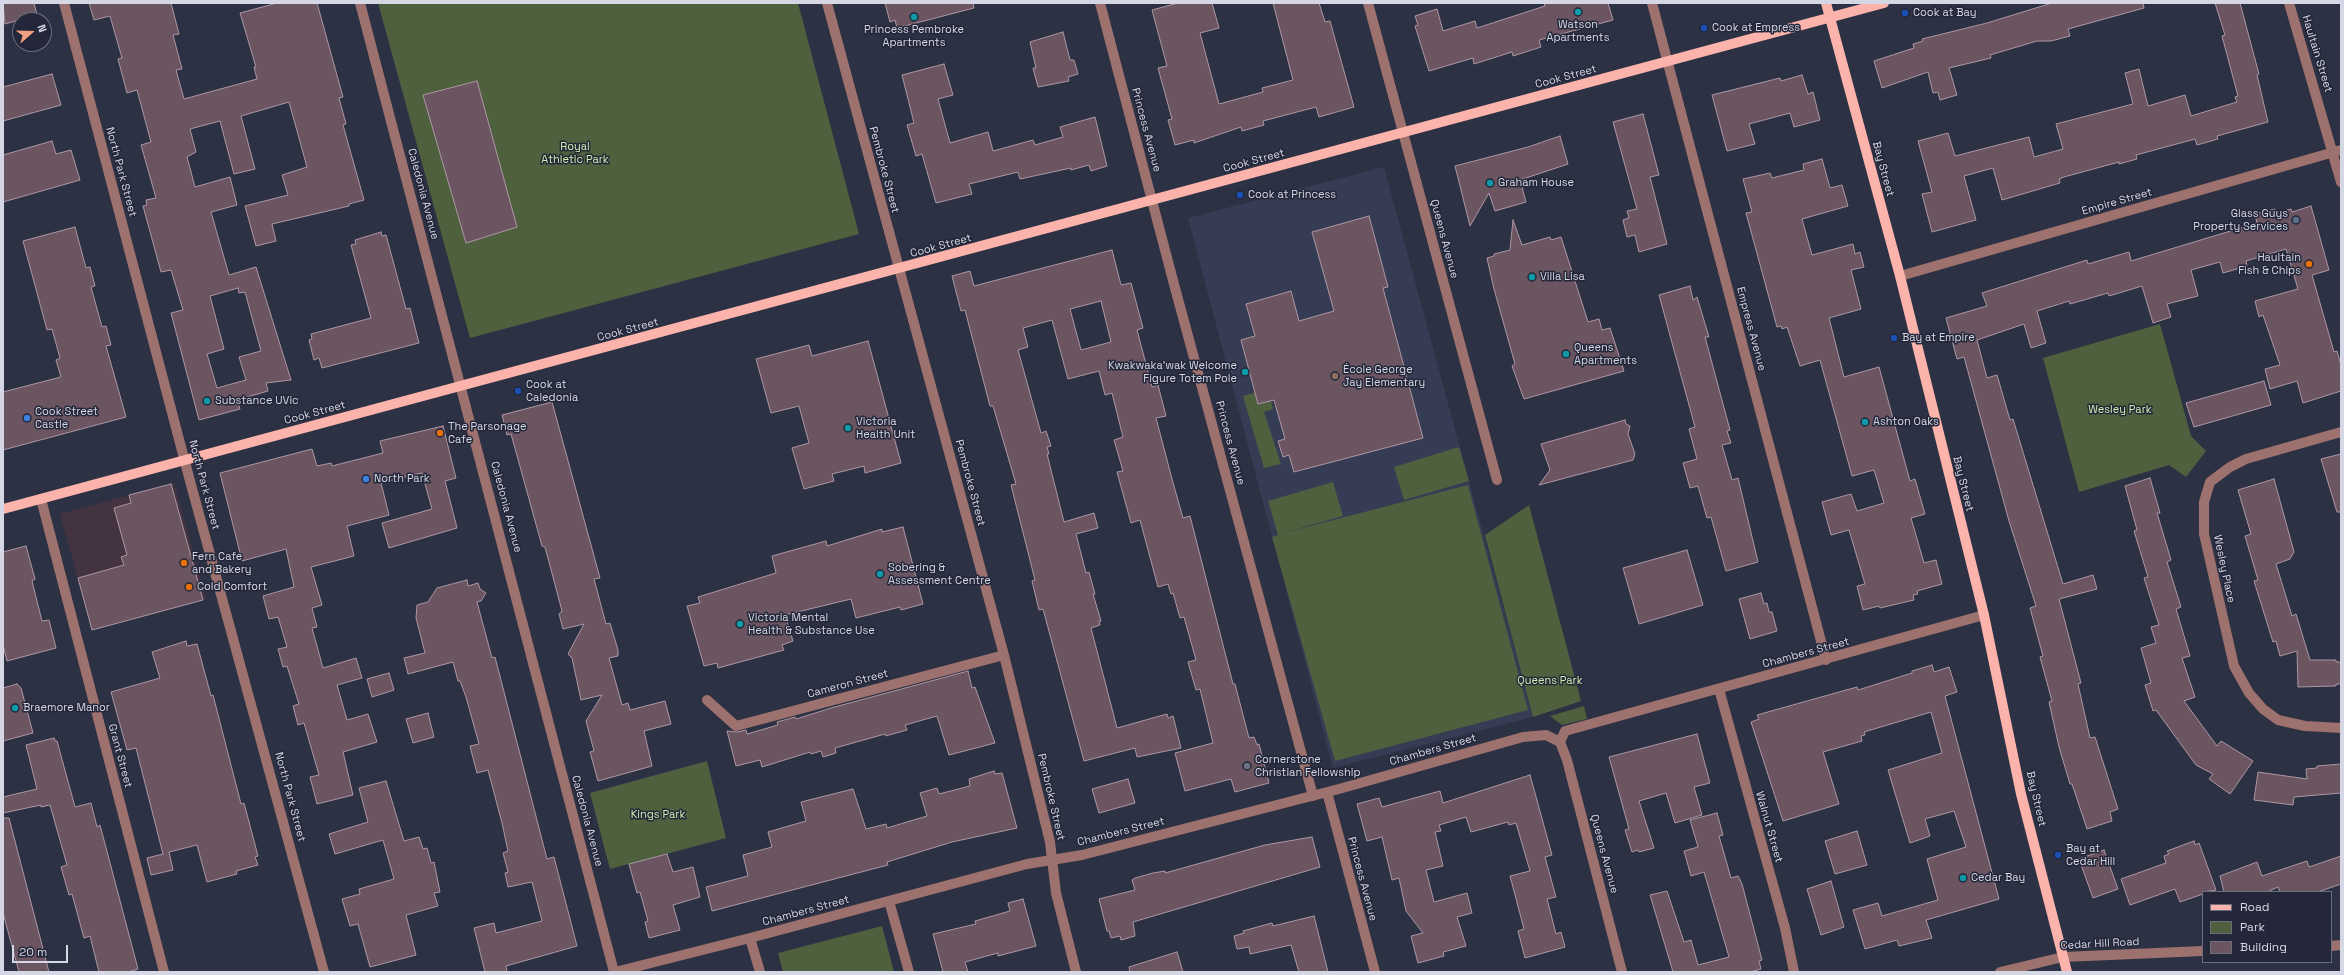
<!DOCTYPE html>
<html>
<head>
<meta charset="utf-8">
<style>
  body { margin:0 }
  #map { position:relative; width:2344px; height:975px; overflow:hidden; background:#2d3144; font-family:"Space Grotesk",sans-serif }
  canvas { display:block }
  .frame { position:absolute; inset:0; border:4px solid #d5d8e4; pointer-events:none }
  .legend { position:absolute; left:2202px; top:891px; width:130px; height:72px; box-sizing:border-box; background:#242739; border:1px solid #6b6e7d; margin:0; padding:5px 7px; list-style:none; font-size:12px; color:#d5d8e4 }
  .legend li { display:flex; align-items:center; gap:8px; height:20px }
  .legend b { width:20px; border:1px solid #6b6e7d }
  .north { position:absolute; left:12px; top:12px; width:40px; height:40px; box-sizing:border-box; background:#242739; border:1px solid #6b6e7d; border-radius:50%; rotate:70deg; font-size:11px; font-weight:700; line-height:16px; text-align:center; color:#d5d8e4 }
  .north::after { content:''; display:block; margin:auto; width:14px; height:18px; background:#f2a080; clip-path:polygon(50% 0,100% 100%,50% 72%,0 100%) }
  .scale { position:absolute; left:12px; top:945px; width:56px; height:18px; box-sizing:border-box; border:2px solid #d5d8e4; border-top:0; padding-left:5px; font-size:12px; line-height:14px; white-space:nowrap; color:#d5d8e4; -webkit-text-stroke:3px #242739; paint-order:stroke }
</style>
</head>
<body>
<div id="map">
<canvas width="2344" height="975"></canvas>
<div class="frame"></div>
<ul class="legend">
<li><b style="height:5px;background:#fbb3ac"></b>Road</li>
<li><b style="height:11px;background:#4f603f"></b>Park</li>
<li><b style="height:11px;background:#6a5561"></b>Building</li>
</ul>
<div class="north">N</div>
<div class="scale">20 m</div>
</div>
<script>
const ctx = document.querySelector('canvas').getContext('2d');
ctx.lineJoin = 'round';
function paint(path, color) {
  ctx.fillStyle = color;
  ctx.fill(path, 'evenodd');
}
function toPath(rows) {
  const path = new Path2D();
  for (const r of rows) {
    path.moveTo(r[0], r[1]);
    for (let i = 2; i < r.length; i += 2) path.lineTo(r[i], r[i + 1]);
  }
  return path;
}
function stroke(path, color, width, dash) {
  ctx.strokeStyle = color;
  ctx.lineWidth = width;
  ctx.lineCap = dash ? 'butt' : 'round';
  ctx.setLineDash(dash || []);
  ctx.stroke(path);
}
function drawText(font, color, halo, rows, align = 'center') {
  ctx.font = font + ' "Space Grotesk",sans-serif';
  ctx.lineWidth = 3;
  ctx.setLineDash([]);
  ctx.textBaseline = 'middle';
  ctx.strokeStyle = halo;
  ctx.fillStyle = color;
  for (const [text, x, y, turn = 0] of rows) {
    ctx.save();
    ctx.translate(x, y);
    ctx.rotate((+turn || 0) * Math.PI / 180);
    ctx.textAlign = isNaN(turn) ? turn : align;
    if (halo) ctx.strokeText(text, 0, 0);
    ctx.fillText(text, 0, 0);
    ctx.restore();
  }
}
paint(toPath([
  [174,483,206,599,92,630,60,514]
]), '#443441');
paint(toPath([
  [1384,167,1533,717,1333,768,1188,218]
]), '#363c54');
paint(toPath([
  [378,3,798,3,859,234,470,338],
  [2160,324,2191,436,2206,451,2186,477,2169,465,2079,492,2043,358],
  [1268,389,1273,409,1264,412,1281,464,1264,468,1243,396],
  [1459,447,1469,481,1404,500,1394,467],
  [1333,482,1343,516,1280,534,1468,485,1528,710,1335,761,1272,537,1278,535,1268,501],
  [1529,505,1581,701,1533,717,1485,535],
  [1584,706,1587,719,1562,725,1550,716],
  [707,761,726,838,610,869,590,793],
  [882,926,894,972,783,972,778,953]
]), '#4f603f');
const building = toPath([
  [3,3,34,3,37,15,5,24,3,3],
  [89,3,171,3,179,34,173,35,182,69,176,70,184,99,257,79,254,67,256,67,240,13,277,3,317,3,343,97,339,98,346,124,343,125,364,200,349,204,349,206,272,224,276,241,256,246,245,206,288,195,282,175,307,167,289,102,241,116,255,169,234,174,220,121,190,129,196,152,187,157,195,187,230,177,237,205,211,212,229,275,256,267,291,380,266,383,268,391,237,400,240,409,199,420,171,313,183,310,171,270,161,272,143,206,147,205,146,200,156,198,141,145,151,142,137,90,127,93,118,59,122,58,110,16,94,20,89,3],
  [238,288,239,293,245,292,261,351,239,357,246,380,217,388,207,354,224,349,210,296,238,288],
  [885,3,973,3,974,8,897,28,895,20,890,22,885,3],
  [1178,3,1212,3,1219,28,1200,33,1219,104,1263,92,1262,88,1293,80,1273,3,1319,3,1325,22,1330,21,1354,107,1319,117,1316,107,1263,121,1264,125,1242,131,1241,127,1194,143,1194,140,1175,145,1168,120,1172,119,1158,68,1167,66,1152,10,1178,3],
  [1544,3,1608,3,1613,20,1539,40,1541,47,1513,56,1512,52,1474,64,1473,58,1429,71,1415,26,1418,25,1415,16,1437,9,1443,31,1475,21,1477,28,1545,6,1544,3],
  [2052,3,2143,3,2144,8,2068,29,2070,36,2051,41,2037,41,1990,55,1991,58,1949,68,1957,95,1940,100,1938,92,1933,93,1928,72,1882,88,1874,61,1914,48,1913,44,1923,41,1922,39,1987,23,2052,3],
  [2215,3,2240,3,2259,74,2257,75,2268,122,2217,136,2218,139,2197,145,2195,139,2136,155,2137,159,2119,164,2119,162,2064,177,2059,179,2060,183,2002,200,1993,168,1964,176,1976,220,1932,232,1922,194,1932,192,1918,141,1948,133,1955,156,2029,137,2034,157,2063,149,2056,124,2133,104,2125,73,2139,69,2148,106,2185,95,2191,116,2237,102,2235,97,2238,96,2222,36,2225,35,2215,3],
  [1063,32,1070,60,1074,60,1078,74,1068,77,1069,81,1038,87,1033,68,1036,68,1030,42,1063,32],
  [944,64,953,95,938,99,950,143,988,132,993,151,1033,140,1035,145,1063,137,1060,127,1095,117,1107,166,1091,171,1089,165,1071,170,1071,168,1020,179,1018,172,969,184,972,194,936,203,922,154,916,156,907,125,914,123,902,75,944,64],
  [52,74,61,105,3,121,3,87,52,74],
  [1802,75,1808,94,1813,92,1820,120,1794,127,1790,113,1749,124,1755,144,1727,151,1712,95,1780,78,1781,81,1802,75],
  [477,81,517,227,466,243,423,95,477,81],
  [1643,114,1659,175,1650,177,1667,244,1639,252,1635,235,1627,237,1623,220,1629,218,1627,211,1637,209,1613,122,1643,114],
  [1560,136,1568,164,1520,180,1526,202,1495,211,1489,193,1470,226,1455,166,1528,147,1560,136],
  [52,141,56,154,71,150,80,180,3,202,3,155,52,141],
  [1822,159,1830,188,1842,185,1848,206,1802,219,1812,255,1853,244,1855,254,1860,252,1864,267,1851,270,1861,309,1829,318,1844,377,1879,367,1910,481,1915,479,1925,514,1911,518,1924,563,1936,560,1942,584,1917,591,1918,594,1913,595,1914,600,1880,608,1879,606,1863,610,1857,586,1865,584,1849,530,1831,535,1822,502,1851,494,1857,511,1884,503,1874,470,1852,476,1820,360,1800,366,1787,327,1782,329,1781,326,1777,327,1746,213,1752,212,1743,179,1770,173,1772,178,1804,170,1803,164,1822,159],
  [2311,206,2329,270,2312,275,2334,352,2337,351,2341,365,2341,391,2303,403,2297,381,2270,389,2265,369,2280,365,2263,315,2259,317,2255,301,2298,289,2286,249,2246,261,2247,266,2223,273,2220,262,2191,270,2198,296,2167,304,2171,317,2153,323,2142,286,2109,296,2108,293,2070,304,2069,301,2037,311,2046,343,2031,348,2024,324,1977,340,1987,378,1997,375,2010,420,2013,419,2063,584,2093,575,2097,589,2059,599,2081,683,2078,684,2090,738,2095,737,2118,809,2110,812,2112,821,2087,829,2072,784,2070,784,2059,747,2049,702,2052,701,2040,657,2043,656,2030,608,2036,606,2009,521,1964,357,1957,359,1946,318,1987,306,1982,293,2087,260,2088,264,2129,252,2131,261,2257,223,2255,214,2275,209,2276,213,2291,209,2292,212,2311,206],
  [1369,216,1388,287,1383,288,1423,438,1294,472,1289,455,1283,457,1278,441,1285,439,1274,400,1258,404,1241,340,1255,336,1246,304,1291,291,1299,321,1334,311,1312,232,1369,216],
  [1513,220,1522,245,1550,237,1551,240,1561,237,1588,322,1599,319,1602,330,1610,328,1624,371,1524,399,1512,366,1515,364,1494,289,1487,258,1494,256,1494,254,1510,250,1513,220],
  [75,227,86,268,90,267,95,286,91,287,102,327,106,326,111,345,106,346,126,417,3,450,3,392,61,377,56,360,60,358,52,329,47,330,23,241,75,227],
  [381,232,382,236,386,235,406,309,410,308,419,343,322,368,319,358,314,360,309,340,312,339,311,334,371,318,351,245,356,244,355,240,381,232],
  [1112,250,1121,285,1131,283,1143,328,1137,330,1152,387,1158,385,1166,416,1156,418,1172,479,1183,518,1190,516,1233,684,1235,684,1249,738,1254,737,1257,745,1259,744,1269,783,1235,792,1231,779,1185,791,1175,753,1213,743,1200,689,1196,690,1188,662,1196,660,1184,617,1180,618,1173,593,1171,594,1168,584,1158,587,1140,520,1131,523,1117,472,1123,471,1114,440,1123,437,1112,393,1105,395,1099,371,1068,379,1052,320,1023,328,1028,347,1018,350,1041,433,1046,431,1051,446,1047,447,1049,454,1047,454,1064,522,1094,513,1098,528,1076,534,1086,573,1089,572,1095,594,1093,594,1101,621,1099,621,1100,625,1091,628,1117,728,1167,714,1168,718,1173,716,1181,748,1137,757,1135,748,1084,761,1043,609,1039,610,1032,581,1035,580,1011,485,1016,484,993,406,990,406,965,310,961,311,952,276,970,271,974,286,1112,250],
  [1101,301,1111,342,1081,350,1070,309,1101,301],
  [1690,286,1693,300,1697,297,1709,337,1705,337,1730,430,1727,431,1731,443,1722,445,1732,480,1738,478,1758,562,1726,571,1711,517,1707,518,1698,486,1690,488,1683,463,1697,459,1689,429,1695,427,1659,295,1690,286],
  [868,341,901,463,865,473,864,466,832,474,834,481,804,489,792,448,809,443,799,406,771,413,756,359,809,345,812,356,868,341],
  [2264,381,2271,405,2194,427,2186,403,2264,381],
  [552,402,600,578,594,579,606,624,610,623,618,650,618,656,609,658,622,705,628,703,630,710,665,701,671,724,644,731,652,766,598,781,590,752,594,751,586,721,602,695,581,700,572,658,568,654,584,624,563,629,559,614,562,611,545,547,542,546,511,434,507,435,502,415,552,402],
  [1625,420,1626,424,1630,426,1628,434,1635,454,1633,460,1539,485,1550,470,1541,444,1625,420],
  [443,426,456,478,445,481,457,528,389,548,382,523,432,509,422,473,381,483,389,515,347,526,354,556,311,567,322,605,312,608,317,627,312,628,323,668,356,658,362,678,337,685,347,720,368,714,377,742,343,752,353,795,317,804,310,777,319,775,304,723,298,725,293,706,299,704,287,666,283,667,278,649,287,647,278,617,269,619,263,596,294,587,286,549,242,561,220,473,312,449,317,466,331,463,332,466,383,453,380,441,443,426],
  [2341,454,2341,512,2337,512,2321,459,2341,454],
  [2150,478,2160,513,2157,513,2171,560,2167,562,2181,607,2176,609,2190,656,2182,658,2195,697,2184,701,2217,746,2221,741,2253,761,2230,794,2209,779,2213,774,2196,765,2156,710,2153,711,2145,685,2151,683,2141,648,2156,643,2151,627,2159,625,2144,578,2148,577,2134,531,2137,530,2125,486,2150,478],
  [2274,479,2294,552,2290,559,2276,564,2292,616,2296,614,2310,660,2336,660,2336,662,2341,662,2341,684,2336,684,2336,686,2298,687,2297,651,2280,656,2276,641,2273,642,2254,581,2258,580,2245,536,2251,534,2238,490,2274,479],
  [171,484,203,600,92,630,78,578,124,565,121,557,127,555,114,508,131,503,129,495,171,484],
  [903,527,923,604,901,610,900,607,856,618,851,599,785,615,793,641,782,645,784,650,718,668,717,663,704,666,687,606,700,603,698,597,776,573,772,556,826,541,827,546,882,529,882,532,903,527],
  [26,546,35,579,32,581,42,621,49,620,56,648,7,661,3,645,3,552,26,546],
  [1687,550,1703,605,1639,624,1623,568,1687,550],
  [467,580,468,586,478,583,480,589,486,593,481,601,477,602,492,658,495,657,547,859,554,857,577,946,506,966,507,972,485,972,474,928,494,923,496,933,542,921,532,882,508,887,505,873,508,872,503,853,508,851,502,823,488,770,477,773,472,754,470,746,479,744,466,697,460,681,458,681,453,662,408,674,404,658,425,653,416,618,417,605,428,602,437,588,467,580],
  [1761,593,1764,604,1767,603,1769,612,1772,612,1777,631,1750,639,1739,599,1761,593],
  [186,641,187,646,197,644,211,696,213,695,241,804,244,803,258,856,255,857,258,865,236,871,237,874,207,882,197,845,169,852,173,870,151,875,147,858,163,854,136,748,127,750,111,692,160,678,152,652,186,641],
  [1932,665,1934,672,1949,667,1957,692,1945,696,1999,899,1926,920,1932,938,1899,946,1897,940,1865,949,1853,910,1878,903,1882,916,1938,900,1927,859,1966,847,1954,811,1925,819,1930,836,1910,843,1888,770,1942,753,1931,712,1864,732,1865,735,1861,736,1862,741,1823,752,1839,804,1783,821,1751,722,1759,719,1757,715,1857,687,1858,690,1912,673,1912,671,1932,665],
  [968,671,972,688,975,687,995,743,949,755,937,716,905,725,907,730,889,735,886,736,885,734,835,748,836,753,823,757,821,751,811,754,810,752,762,767,760,760,736,766,727,731,737,732,746,730,747,734,778,725,777,722,795,717,796,719,831,708,968,671],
  [389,673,394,690,372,697,367,679,389,673],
  [17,684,21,688,33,733,3,741,3,688,17,684],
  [428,713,434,737,413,743,406,719,428,713],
  [1697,734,1710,783,1694,787,1702,815,1675,823,1666,793,1639,801,1654,848,1639,852,1638,850,1632,852,1625,830,1629,829,1609,757,1697,734],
  [54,738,55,741,57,741,75,807,91,803,97,827,100,825,138,969,128,972,99,972,90,936,84,938,72,894,69,895,61,867,67,865,50,805,41,807,41,805,3,813,3,797,37,789,26,745,54,738],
  [2341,764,2341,793,2294,797,2293,805,2254,800,2258,772,2307,779,2306,769,2317,768,2317,766,2341,764],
  [994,771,995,774,1002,773,1017,828,952,842,887,862,888,865,712,911,706,887,748,876,743,855,772,847,768,832,806,821,801,802,853,789,866,829,886,824,887,828,927,816,920,793,937,788,939,794,970,786,969,779,994,771],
  [1530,775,1552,855,1545,857,1556,897,1547,899,1556,934,1561,932,1565,947,1525,958,1518,931,1524,929,1510,876,1530,871,1516,823,1509,825,1508,822,1471,832,1466,817,1439,825,1441,831,1435,832,1443,866,1426,870,1434,902,1467,893,1472,913,1457,917,1466,946,1443,952,1444,956,1418,963,1411,936,1423,933,1406,911,1399,878,1392,880,1382,837,1367,841,1357,804,1379,798,1382,807,1440,791,1443,803,1530,775],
  [1128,779,1135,803,1099,813,1092,789,1128,779],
  [386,781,404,841,419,837,423,849,427,848,431,863,434,862,440,892,434,893,438,906,406,915,416,955,370,967,358,924,350,926,342,899,360,894,359,889,394,879,383,840,335,854,329,834,368,822,359,788,386,781],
  [1717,813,1723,835,1719,836,1731,878,1738,876,1742,884,1762,960,1759,961,1761,969,1750,972,1673,972,1650,895,1667,891,1684,942,1691,940,1698,965,1729,957,1704,872,1691,876,1684,851,1698,847,1690,820,1717,813],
  [3,818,9,818,49,972,19,972,3,913,3,818],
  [1857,831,1867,865,1835,874,1825,841,1857,831],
  [1312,837,1320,867,1133,922,1135,936,1121,940,1120,936,1111,938,1109,931,1107,931,1099,899,1135,890,1132,880,1135,878,1153,873,1165,871,1165,873,1265,845,1312,837],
  [2194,841,2195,845,2199,843,2216,890,2203,892,2203,894,2180,902,2175,889,2130,905,2121,879,2166,863,2164,856,2169,854,2167,851,2194,841],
  [2104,850,2118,889,2093,898,2079,859,2104,850],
  [667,854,673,872,693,867,700,897,673,905,680,930,649,938,645,922,648,921,640,892,637,893,629,864,667,854],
  [2341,856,2341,884,2318,892,2280,892,2278,887,2267,892,2224,892,2220,876,2257,862,2262,876,2307,861,2309,867,2341,856],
  [1831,881,1844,927,1821,935,1807,889,1831,881],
  [1023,899,1036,946,998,956,998,953,965,962,968,972,943,972,933,934,976,924,975,921,1010,911,1008,903,1023,899],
  [1314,916,1328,972,1299,972,1291,945,1250,954,1249,947,1237,949,1234,936,1244,933,1243,931,1272,923,1273,926,1314,916],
  [1177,952,1183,972,1130,972,1129,967,1177,952]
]);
paint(building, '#6a5561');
stroke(building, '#ae97a4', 1);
stroke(toPath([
  [64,3,190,481,324,972],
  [360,3,614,972],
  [827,3,1004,655,1050,842,1056,893,1076,972],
  [1100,3,1175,288,1313,796],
  [1368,3,1497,480],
  [1652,3,1826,660],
  [2289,3,2341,182],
  [1900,276,2341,150],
  [2341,432,2246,459,2230,467,2210,482,2204,502,2204,534,2234,666,2249,693,2263,709,2278,720,2305,726,2341,728],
  [41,499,164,972],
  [1719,689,1785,928,1794,972],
  [707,700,736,726,1004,655],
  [1560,742,1565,731,1984,615],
  [1560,742,1567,760,1622,972],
  [1327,792,1375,972],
  [889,901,909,972],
  [750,938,760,972],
  [2331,946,2341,945],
  [615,972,750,938,1027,864,1082,855,1339,789,1523,737,1546,735,1560,742],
  [2000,972,2063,957,2203,951]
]), '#9d716d', 10);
stroke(toPath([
  [1826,3,1900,276,1984,615,2021,794,2067,972],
  [3,509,1884,3]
]), '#fbb3ac', 10);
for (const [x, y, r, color] of [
  [1578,12,4,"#0f9aa8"],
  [1905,13,4,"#1a4fb4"],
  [914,17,4,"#0f9aa8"],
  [1704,28,4,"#1a4fb4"],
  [1490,183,4,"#0f9aa8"],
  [1240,195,4,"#1a4fb4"],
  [2296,220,4,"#5c6f8a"],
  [2309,264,4,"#e8710a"],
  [1532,277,4,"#0f9aa8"],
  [1894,338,4,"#1a4fb4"],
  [1566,354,4,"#0f9aa8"],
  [1245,372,4,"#0f9aa8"],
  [1335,376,4,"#8d6e63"],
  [518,391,4,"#1a4fb4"],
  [207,401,4,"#0f9aa8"],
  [27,418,4,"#3f7fe0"],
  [1865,422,4,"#0f9aa8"],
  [848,428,4,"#0f9aa8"],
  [440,433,4,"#e8710a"],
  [366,479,4,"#3f7fe0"],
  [184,563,4,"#e8710a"],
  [880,574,4,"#0f9aa8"],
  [189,587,4,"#e8710a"],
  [740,624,4,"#0f9aa8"],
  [15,708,4,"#0f9aa8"],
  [1247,766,4,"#6b7280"],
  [2058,855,4,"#1a4fb4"],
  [1963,878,4,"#0f9aa8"]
]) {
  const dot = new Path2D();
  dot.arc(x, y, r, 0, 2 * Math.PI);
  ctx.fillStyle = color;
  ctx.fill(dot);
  stroke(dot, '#242739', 1.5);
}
drawText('11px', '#d5d8e4', '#242739', [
  ["Cook at Bay",1913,13],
  ["Watson",1578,25,"center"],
  ["Apartments",1578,38,"center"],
  ["Cook at Empress",1712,28],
  ["Princess Pembroke",914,30,"center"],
  ["Apartments",914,43,"center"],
  ["Graham House",1498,183],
  ["Cook at Princess",1248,195],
  ["Glass Guys",2288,214,"right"],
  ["Property Services",2288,227,"right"],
  ["Haultain",2301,258,"right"],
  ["Fish & Chips",2301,271,"right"],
  ["Villa Lisa",1540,277],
  ["Bay at Empire",1902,338],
  ["Queens",1574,348],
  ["Apartments",1574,361],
  ["Kwakwaka'wak Welcome",1237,366,"right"],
  ["Figure Totem Pole",1237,379,"right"],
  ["École George",1343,370],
  ["Jay Elementary",1343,383],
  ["Cook at",526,385],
  ["Caledonia",526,398],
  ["Substance UVic",215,401],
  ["Cook Street",35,412],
  ["Castle",35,425],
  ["Victoria",856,422],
  ["Health Unit",856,435],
  ["Ashton Oaks",1873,422],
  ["The Parsonage",448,427],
  ["Cafe",448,440],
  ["North Park",374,479],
  ["Fern Cafe",192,557],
  ["and Bakery",192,570],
  ["Sobering &",888,568],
  ["Assessment Centre",888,581],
  ["Cold Comfort",197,587],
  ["Victoria Mental",748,618],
  ["Health & Substance Use",748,631],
  ["Braemore Manor",23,708],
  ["Cornerstone",1255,760],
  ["Christian Fellowship",1255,773],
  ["Bay at",2066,849],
  ["Cedar Hill",2066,862],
  ["Cedar Bay",1971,878]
], 'left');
drawText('11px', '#d5d8e4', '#242739', [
  ["Haultain Street",2317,54,73],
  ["Cook Street",1566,77,-15],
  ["Princess Avenue",1146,130,75],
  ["Cook Street",1254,161,-15],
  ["Bay Street",1883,169,75],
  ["Pembroke Street",884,170,75],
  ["North Park Street",121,172,75],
  ["Caledonia Avenue",423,194,75],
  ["Empire Street",2117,202,-16],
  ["Queens Avenue",1444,239,75],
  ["Cook Street",941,246,-15],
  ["Empress Avenue",1751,329,75],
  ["Cook Street",628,330,-15],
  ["Cook Street",315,413,-15],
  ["Princess Avenue",1230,443,75],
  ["Pembroke Street",970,483,75],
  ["Bay Street",1963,484,76],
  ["North Park Street",204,485,75],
  ["Caledonia Avenue",506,507,75],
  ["Wesley Place",2224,569,78],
  ["Chambers Street",1806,653,-15],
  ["Cameron Street",848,684,-15],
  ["Chambers Street",1433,750,-16],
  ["Grant Street",120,756,75],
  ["North Park Street",290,797,75],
  ["Pembroke Street",1051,797,77],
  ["Bay Street",2036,799,77],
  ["Caledonia Avenue",587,821,75],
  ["Walnut Street",1769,827,74],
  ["Chambers Street",1121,832,-14],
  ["Queens Avenue",1604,854,75],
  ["Princess Avenue",1362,879,75],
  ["Chambers Street",806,911,-15],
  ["Cedar Hill Road",2100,944,-3]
]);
drawText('11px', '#cef1ae', '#242739', [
  ["Royal",575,147],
  ["Athletic Park",575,160],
  ["Wesley Park",2120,410],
  ["Queens Park",1550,681],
  ["Kings Park",658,815]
]);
</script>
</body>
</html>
